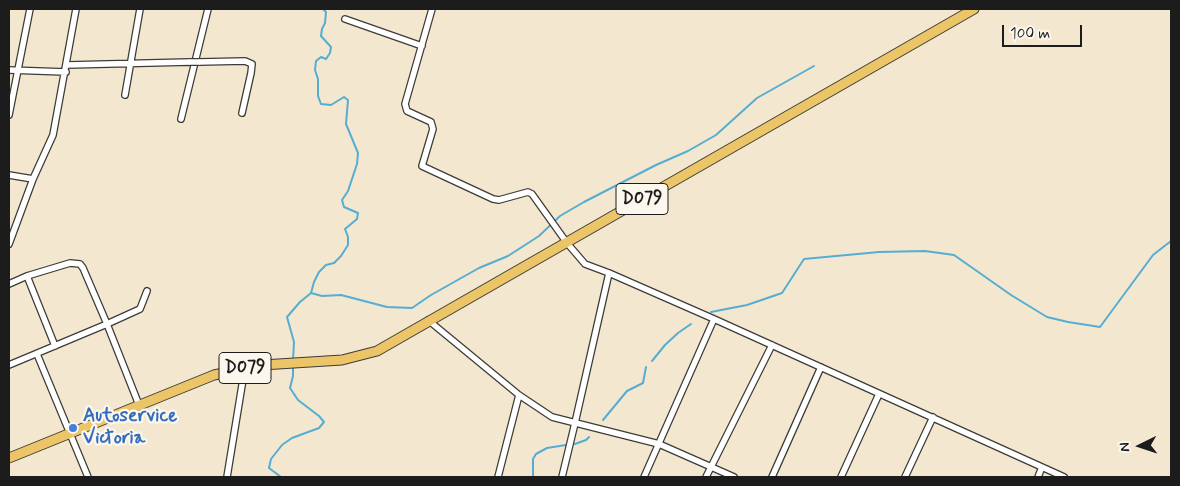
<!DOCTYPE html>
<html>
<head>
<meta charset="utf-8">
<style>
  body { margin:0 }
  #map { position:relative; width:1180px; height:486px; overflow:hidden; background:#f3e8cf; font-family:Mynerve,sans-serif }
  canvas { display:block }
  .frame { position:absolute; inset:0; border:10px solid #1c1c1c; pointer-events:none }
  .north { position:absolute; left:1115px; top:421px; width:50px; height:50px; -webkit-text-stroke:4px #fbf7ec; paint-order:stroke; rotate:266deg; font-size:14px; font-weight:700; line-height:20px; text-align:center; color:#1c1c1c }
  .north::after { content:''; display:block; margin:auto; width:18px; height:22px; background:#1c1c1c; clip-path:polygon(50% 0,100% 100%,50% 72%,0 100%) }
  .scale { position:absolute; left:1002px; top:25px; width:80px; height:22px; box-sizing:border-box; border:2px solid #1c1c1c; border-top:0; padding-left:6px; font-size:15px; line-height:18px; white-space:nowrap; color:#1c1c1c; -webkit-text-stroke:4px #fbf7ec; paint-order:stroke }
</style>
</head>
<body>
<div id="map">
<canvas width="1180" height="486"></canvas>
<div class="frame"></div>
<div class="north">N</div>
<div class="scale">100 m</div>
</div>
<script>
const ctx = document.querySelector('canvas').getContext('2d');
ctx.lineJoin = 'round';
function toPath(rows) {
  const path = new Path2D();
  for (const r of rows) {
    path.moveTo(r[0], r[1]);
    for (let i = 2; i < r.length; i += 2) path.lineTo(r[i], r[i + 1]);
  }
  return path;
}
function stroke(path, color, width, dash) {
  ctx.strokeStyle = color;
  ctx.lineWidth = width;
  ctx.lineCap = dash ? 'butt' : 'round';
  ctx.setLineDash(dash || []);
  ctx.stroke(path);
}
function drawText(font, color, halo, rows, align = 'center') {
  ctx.font = font + ' Mynerve,sans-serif';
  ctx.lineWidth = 4.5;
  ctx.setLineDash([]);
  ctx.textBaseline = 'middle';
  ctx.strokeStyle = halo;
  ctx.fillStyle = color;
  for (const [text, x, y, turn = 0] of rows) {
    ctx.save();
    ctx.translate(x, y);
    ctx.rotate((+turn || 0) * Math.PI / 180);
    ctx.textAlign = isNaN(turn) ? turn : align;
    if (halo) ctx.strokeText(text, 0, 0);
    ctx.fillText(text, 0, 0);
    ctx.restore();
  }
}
stroke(toPath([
  [311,293,322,296,341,295,387,307,412,308,431,295,479,268,508,256,539,236,560,216,584,202,656,165,688,151,716,135,757,98,814,66],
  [711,312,747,305,782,293,804,259,879,252,925,251,954,255,1011,295,1047,317,1068,322,1100,327,1153,255,1171,241],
  [293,360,294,342,287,317,300,302,311,293,314,282,319,272,326,265,334,263,341,256,348,245,348,237,345,229,357,219,358,213,344,207,342,200,348,191,357,164,358,153,346,124,348,100,344,97,331,105,321,104,318,96,318,79,315,70,316,61,321,57,326,59,330,53,331,47,321,36,322,29,325,23,326,12,323,9],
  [652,361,665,345,678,333,691,324],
  [603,420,627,391,643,383,646,367],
  [575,444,586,440,589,437],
  [281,477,269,468,271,459,282,445,292,438,319,428,324,422,319,416,298,400,290,388,293,376,293,367],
  [533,477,533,459,536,454,547,448,566,445]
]), '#55add2', 2);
const minor = toPath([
  [432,9,405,104,407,111,431,122,433,129,422,166,493,199,499,200,528,192,532,194,567,243,585,264,609,273,714,319,1064,477],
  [345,19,422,46],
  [199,62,245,61,252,64,251,73,242,113],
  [67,65,190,62],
  [9,70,66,72],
  [125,95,140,9],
  [9,115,30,9],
  [181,119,208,9],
  [9,175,33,179],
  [9,244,33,179,53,135,76,9],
  [27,276,55,346],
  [9,284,27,276,70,263,80,264,83,268,107,324,139,405],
  [428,320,519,395,552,417,659,444,734,477],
  [37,354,88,477],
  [9,365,107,324,140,309,147,291],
  [227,477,245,367],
  [498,477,519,395],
  [562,477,575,423,609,273],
  [644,477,714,319],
  [706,477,772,345],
  [772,477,821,367],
  [841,477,879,394],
  [905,477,933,417],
  [1038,477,1042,467]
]);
const primary = toPath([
  [9,458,214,375,262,365,342,360,377,351,974,9]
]);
stroke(minor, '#3c3b37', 8);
stroke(primary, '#3c3b37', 11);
stroke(minor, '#fff', 5.5);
stroke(primary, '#edc569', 9);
const minorBridge = toPath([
  [190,62,199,62]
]);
stroke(minorBridge, '#3c3b37', 8, []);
stroke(minorBridge, '#fff', 5.5);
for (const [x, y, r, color] of [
  [73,428,5,"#3f7fe0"]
]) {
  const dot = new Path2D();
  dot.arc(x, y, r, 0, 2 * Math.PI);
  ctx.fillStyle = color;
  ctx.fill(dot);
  stroke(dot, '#fbf7ec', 2);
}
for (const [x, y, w] of [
  [642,199,52],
  [245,368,52]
]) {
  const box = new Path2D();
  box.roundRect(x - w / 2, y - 15.5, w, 31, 4);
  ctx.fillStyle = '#fbf7ec';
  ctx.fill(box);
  stroke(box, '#1c1c1c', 1);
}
drawText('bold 18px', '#1c1c1c', null, [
  ["D079",642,199],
  ["D079",245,368]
]);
drawText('bold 19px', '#366cbe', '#fbf7ec', [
  ["Autoservice",83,417],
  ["Victoria",83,439]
], 'left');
</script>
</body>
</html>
